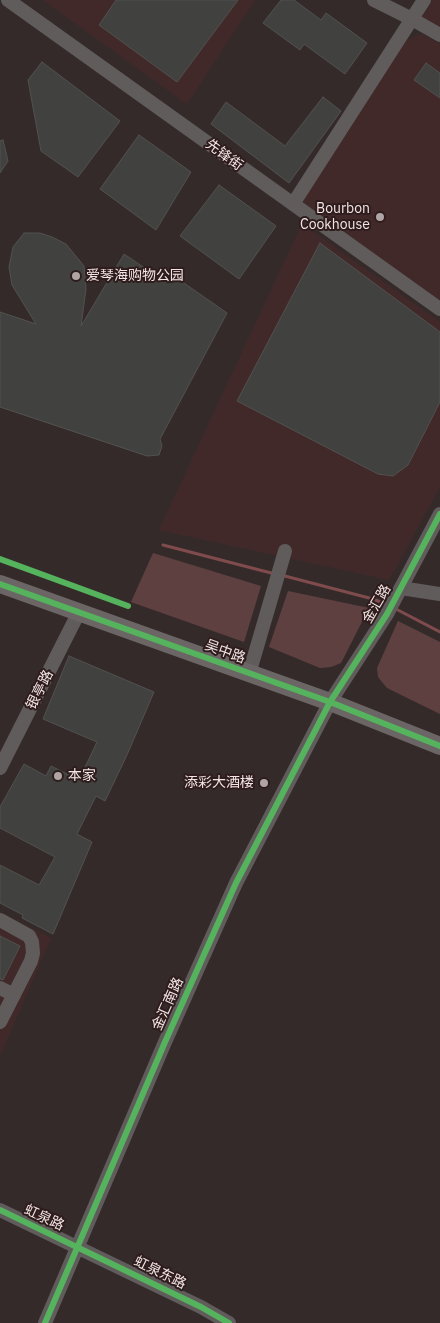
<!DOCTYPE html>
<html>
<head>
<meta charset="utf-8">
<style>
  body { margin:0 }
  canvas { display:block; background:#352a2a }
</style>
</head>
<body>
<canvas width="440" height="1323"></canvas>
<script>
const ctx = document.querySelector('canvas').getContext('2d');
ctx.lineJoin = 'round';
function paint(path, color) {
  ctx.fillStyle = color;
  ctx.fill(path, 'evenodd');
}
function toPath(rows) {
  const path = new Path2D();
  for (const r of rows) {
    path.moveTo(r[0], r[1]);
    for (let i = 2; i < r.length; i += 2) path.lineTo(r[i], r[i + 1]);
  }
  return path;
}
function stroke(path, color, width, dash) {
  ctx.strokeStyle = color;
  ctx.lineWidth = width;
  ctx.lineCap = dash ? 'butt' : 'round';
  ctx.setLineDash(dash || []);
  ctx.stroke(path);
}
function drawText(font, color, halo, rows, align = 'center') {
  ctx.font = font + ' "IBM Plex Sans","Noto Sans SC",sans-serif';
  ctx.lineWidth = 4;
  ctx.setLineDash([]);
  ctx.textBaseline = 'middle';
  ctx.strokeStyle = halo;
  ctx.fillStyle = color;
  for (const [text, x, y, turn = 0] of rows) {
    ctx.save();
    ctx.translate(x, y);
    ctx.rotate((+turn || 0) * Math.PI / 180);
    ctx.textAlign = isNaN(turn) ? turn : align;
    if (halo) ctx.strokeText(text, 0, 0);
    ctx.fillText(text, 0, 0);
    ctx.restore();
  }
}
paint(toPath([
  [43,0,255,0,187,104],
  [433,0,440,0,440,27,422,17],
  [422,34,440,44,440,298,439,300,301,201,405,41],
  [302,224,440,322,440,487,389,580,159,530],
  [0,912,51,938,0,1056]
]), '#412929');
paint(toPath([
  [153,553,261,586,244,642,131,602],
  [288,591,369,608,341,663,331,667,320,668,269,647],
  [398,621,440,642,440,714,387,688,378,677,377,668]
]), '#5f4040');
stroke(toPath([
  [163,545,275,574],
  [281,575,373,599,388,605],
  [394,608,440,632]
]), '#7f4b4c', 3);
const building = toPath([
  [116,0,238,0,177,82,99,25,116,0],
  [281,0,294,0,321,20,326,13,367,43,345,74,304,44,300,50,263,23,281,0],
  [42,62,120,121,78,177,41,151,28,80,42,62],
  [426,63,440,73,440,98,414,80,426,63],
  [323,97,341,111,289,183,211,124,226,102,285,146,323,97],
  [139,135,191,172,156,230,100,189,139,135],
  [3,140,8,161,0,173,0,141,3,140],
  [219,185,276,226,239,279,180,236,219,185],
  [24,233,40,233,52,237,66,244,84,266,86,289,81,326,124,254,161,279,181,281,227,313,160,439,162,446,159,455,147,456,0,407,0,312,36,324,12,285,9,267,13,247,24,233],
  [320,243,440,332,440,402,408,465,393,476,378,474,237,401,320,243],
  [69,656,154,692,127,755,105,801,96,796,77,834,92,842,53,934,22,918,23,915,0,903,0,865,39,885,55,857,0,828,0,807,24,764,46,776,51,766,79,780,97,742,43,719,69,656],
  [0,936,20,946,3,980,0,979,0,936]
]);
paint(building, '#41413f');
stroke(building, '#51514f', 1);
stroke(toPath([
  [8,0,440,309],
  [374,0,412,19,440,35],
  [293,204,424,0],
  [401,588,440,594],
  [249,674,285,551],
  [0,768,79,612],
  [0,920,29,936,32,942,33,953,31,961,0,1022],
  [0,988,14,995],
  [0,1210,201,1307,229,1323],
  [45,1323,165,1042,236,883,330,702,387,614,440,514]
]), '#605c5c', 14);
stroke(toPath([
  [0,584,330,702,440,746]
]), '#6b6565', 18);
stroke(toPath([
  [0,559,128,606],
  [0,584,330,702,440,746],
  [0,1210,201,1307,229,1323],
  [45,1323,165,1042,236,883,330,702,387,614,440,514]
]), '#56b35d', 6);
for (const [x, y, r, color] of [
  [380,217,5,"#b0a4a4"],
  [76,276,5,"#b0a4a4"],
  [58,776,5,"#b0a4a4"],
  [264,783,5,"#b0a4a4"]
]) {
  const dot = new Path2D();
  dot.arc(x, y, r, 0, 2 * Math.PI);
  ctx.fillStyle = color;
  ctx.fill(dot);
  stroke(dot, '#2f1c1c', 2);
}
drawText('14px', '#f3e5e5', '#2f1c1c', [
  ["先锋街",224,155,36],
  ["金汇路",377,604,-60],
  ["吴中路",225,652,20],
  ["银亭路",40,690,-63],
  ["金汇南路",168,1004,-66],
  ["虹泉路",44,1218,25],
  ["虹泉东路",160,1273,26]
]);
drawText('14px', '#f3e5e5', '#2f1c1c', [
  ["Bourbon",370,209],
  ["Cookhouse",370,225],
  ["爱琴海购物公园",86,276,"left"],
  ["本家",68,776,"left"],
  ["添彩大酒楼",254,783]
], 'right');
</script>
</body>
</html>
